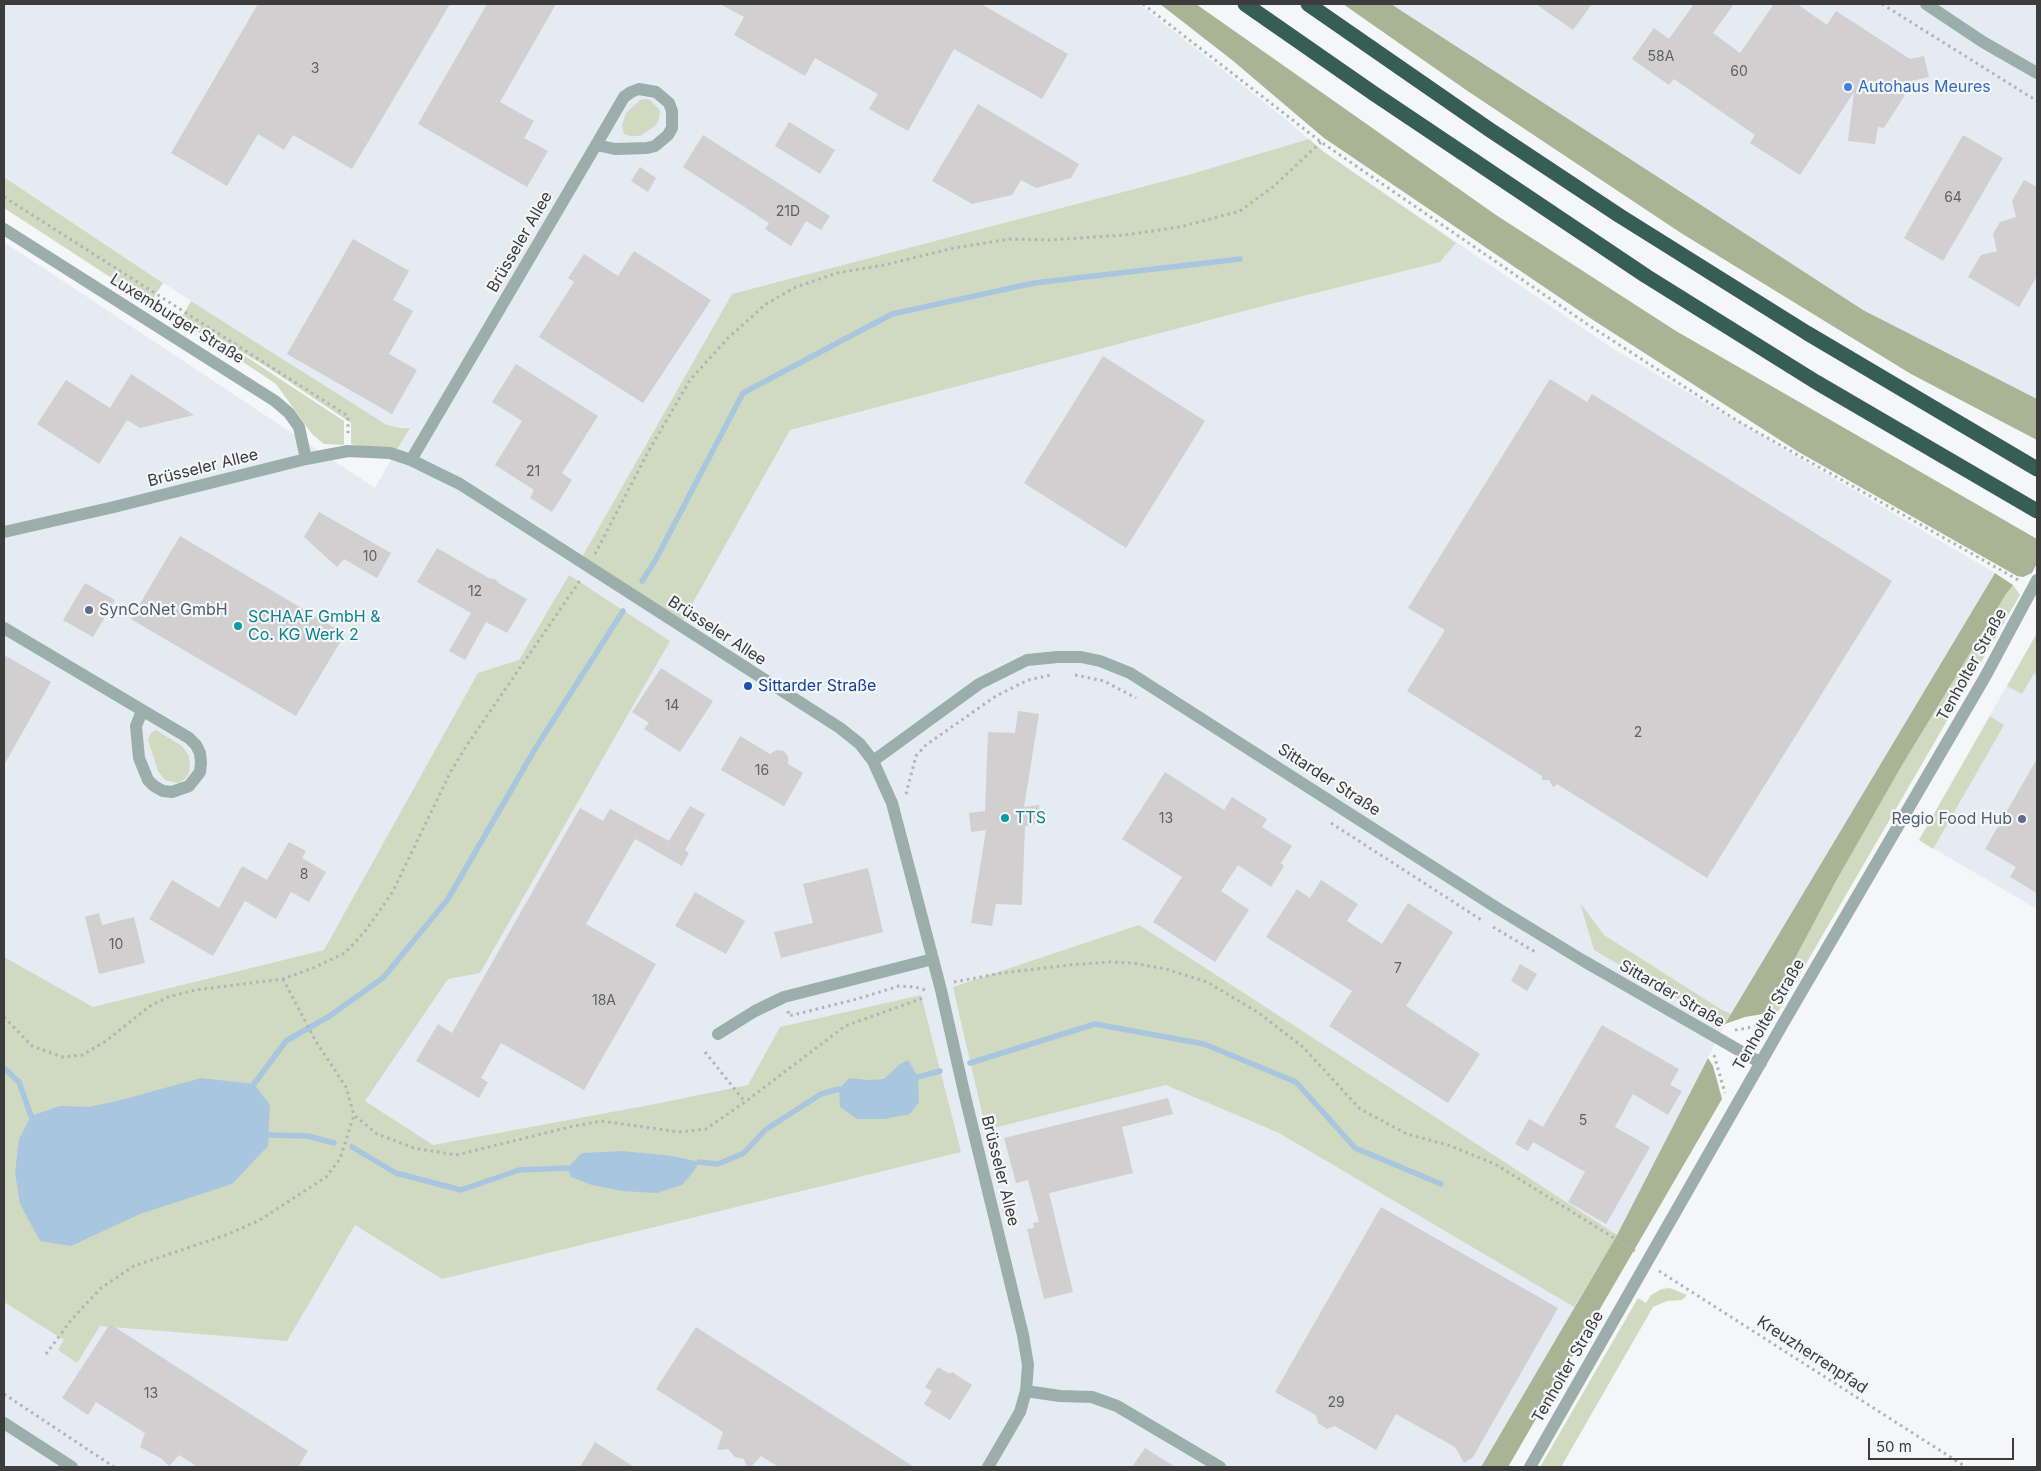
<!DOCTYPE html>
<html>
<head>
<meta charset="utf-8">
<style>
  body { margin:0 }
  #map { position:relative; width:2041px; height:1471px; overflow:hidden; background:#f5f6f7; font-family:Inter,sans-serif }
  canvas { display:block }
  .frame { position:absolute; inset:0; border:5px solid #3c3c3d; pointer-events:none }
  .scale { position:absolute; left:1868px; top:1438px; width:146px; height:22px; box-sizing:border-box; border:2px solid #3c3c3d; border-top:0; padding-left:6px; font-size:15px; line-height:18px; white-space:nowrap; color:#3c3c3d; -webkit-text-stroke:4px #f5f6f7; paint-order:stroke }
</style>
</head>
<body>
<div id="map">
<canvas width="2041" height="1471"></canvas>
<div class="frame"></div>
<div class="scale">50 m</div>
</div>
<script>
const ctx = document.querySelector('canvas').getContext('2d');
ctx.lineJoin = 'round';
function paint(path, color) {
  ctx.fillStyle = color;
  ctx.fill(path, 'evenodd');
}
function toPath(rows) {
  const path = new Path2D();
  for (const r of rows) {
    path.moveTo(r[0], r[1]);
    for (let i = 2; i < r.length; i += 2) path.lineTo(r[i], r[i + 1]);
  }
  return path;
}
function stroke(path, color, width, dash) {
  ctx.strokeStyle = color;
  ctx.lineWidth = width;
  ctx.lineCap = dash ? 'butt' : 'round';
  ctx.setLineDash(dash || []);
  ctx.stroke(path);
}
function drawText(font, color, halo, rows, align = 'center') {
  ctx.font = font + ' Inter,sans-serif';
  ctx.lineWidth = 4.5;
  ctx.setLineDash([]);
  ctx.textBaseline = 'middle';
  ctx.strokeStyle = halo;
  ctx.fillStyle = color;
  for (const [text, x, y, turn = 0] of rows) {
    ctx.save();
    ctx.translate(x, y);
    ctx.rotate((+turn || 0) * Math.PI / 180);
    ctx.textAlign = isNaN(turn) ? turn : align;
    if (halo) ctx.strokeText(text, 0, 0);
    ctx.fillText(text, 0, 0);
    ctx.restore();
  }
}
paint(toPath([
  [4,4,1139,4,1283,117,1324,152,1612,348,1995,573,1725,1024,1617,1235,1481,1467,4,1467,4,242,375,488,409,428,387,425,163,283,4,177],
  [1391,4,2037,4,2037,399,1863,310],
  [2037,633,2037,909,1919,840]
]), '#e5ebf2');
paint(toPath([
  [646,99,650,100,660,110,659,119,656,125,640,136,630,136,624,134,622,125,626,113,640,100],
  [1309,139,1324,152,1456,243,1440,262,1267,305,790,430,682,622,581,559,732,294,1188,175],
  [4,177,163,283,150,303,4,208],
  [191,301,387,425,402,428,410,428,397,449,367,448,351,444,351,423,267,367,207,331,344,421,344,445,324,444,312,434,276,384,180,320],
  [569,575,670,641,480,973,448,979,365,1101,433,1145,655,1104,748,1085,780,1027,921,995,961,1152,442,1279,355,1225,287,1341,100,1326,77,1363,58,1350,64,1340,4,1302,4,957,93,1007,324,950,478,673,519,660],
  [2013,585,2020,595,1778,1012,1771,1008,1773,1000,1835,883,1901,767,2006,594],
  [2037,633,2037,675,2034,673,2022,694,2007,686],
  [1990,716,2004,725,1933,849,1919,840],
  [156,730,182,746,189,756,190,767,189,773,185,779,178,783,165,780,158,771,148,740,151,733],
  [1580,903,1604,935,1722,1010,1731,1014,1724,1026,1594,950],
  [1139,925,1617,1235,1574,1307,1279,1133,1166,1085,986,1130,953,987],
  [1670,1288,1687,1295,1682,1300,1667,1301,1653,1307,1561,1467,1540,1467,1638,1298,1646,1303,1651,1295,1662,1289]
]), '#d0dac0');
paint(toPath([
  [1160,4,1196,4,1496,215,1676,331,2037,539,2037,563,2032,573,2023,577,2017,576,1797,451,1590,318,1324,138,1232,60],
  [1343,4,1391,4,1863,310,2037,399,2037,440,1911,374,1681,233,1469,92],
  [1995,573,2013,585,2006,594,1901,767,1835,883,1773,1000,1769,1013,1745,1017,1725,1024],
  [1708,1058,1713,1066,1722,1099,1508,1467,1481,1467,1617,1235]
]), '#a8b494');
paint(toPath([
  [908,1060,918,1077,919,1102,910,1114,884,1119,857,1119,840,1107,839,1089,849,1078,868,1080,884,1079,900,1064],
  [201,1078,254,1084,270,1105,268,1146,232,1184,140,1214,71,1246,40,1241,20,1204,15,1172,19,1139,31,1116,60,1106,89,1107,121,1100],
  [622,1151,673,1156,699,1162,694,1171,682,1185,657,1193,622,1191,592,1185,571,1177,567,1168,582,1153]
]), '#a9c6df');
stroke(toPath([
  [642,581,656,559,743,393,892,314,1034,283,1240,259],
  [970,1063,1095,1024,1204,1044,1296,1082,1355,1148,1441,1184],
  [4,1068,19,1082,31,1116],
  [918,1077,940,1071],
  [254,1084,286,1041,328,1017,383,978,448,899,535,749,623,611],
  [269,1135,308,1136,334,1143],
  [352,1147,396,1173,461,1190,519,1170,567,1168],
  [699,1162,718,1164,744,1153,765,1130,821,1094,839,1089]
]), '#a9c6df', 5.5);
paint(toPath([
  [258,4,450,4,352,169,293,135,284,150,258,134,227,186,171,153],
  [487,4,556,4,500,102,534,121,524,138,548,151,527,187,418,124],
  [720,4,981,4,1068,54,1042,99,954,49,908,131,869,109,878,94,815,58,805,76,734,35,744,17],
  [1536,4,1592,4,1573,30],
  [1694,4,1734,4,1713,33,1740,53,1774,4,1797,4,1827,25,1836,11,1910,59,1924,56,1929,77,1890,86,1905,95,1884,128,1878,127,1875,144,1848,141,1854,92,1800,175,1750,143,1755,135,1674,79,1669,85,1632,59,1654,28,1669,39],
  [978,104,1079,164,1071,178,1036,188,1021,180,1012,195,972,204,932,181],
  [789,122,835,150,820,174,775,146],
  [703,135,830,216,821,230,806,221,791,246,765,229,769,223,683,167],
  [1963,135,2003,158,1943,261,1904,238],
  [640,167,656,178,648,192,631,181],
  [2024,180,2037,187,2037,276,2019,307,1968,277,1981,255,1997,251,1993,234,2000,222,2016,217,2012,201],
  [353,239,409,271,393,300,413,311,389,354,417,370,392,414,287,354],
  [634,251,711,300,643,403,539,337,574,282,568,278,584,254,618,276],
  [1103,356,1205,421,1126,548,1024,483],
  [516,364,598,416,562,473,572,480,552,512,530,498,534,490,495,465,522,421,492,402],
  [131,374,194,415,140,428,127,420,99,464,37,424,66,380,110,408],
  [1550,379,1587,402,1592,394,1892,581,1707,878,1557,784,1553,787,1549,780,1542,780,1542,776,1407,691,1445,630,1408,608],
  [319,512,391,553,377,578,344,559,337,567,304,537],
  [180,536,345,634,296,716,131,619],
  [437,548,489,578,495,579,500,584,527,599,507,633,486,622,465,660,449,651,471,613,417,582],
  [85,583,115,600,93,637,63,620],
  [4,655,51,682,4,765],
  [661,668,713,701,680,752,644,729,649,723,632,712],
  [1018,711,1039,714,1024,807,1039,805,1041,823,1025,826,1022,905,996,904,992,926,971,923,986,830,971,832,969,813,985,811,988,732,1015,733],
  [740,736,770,754,777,750,784,751,788,757,788,764,803,773,784,806,721,770],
  [2037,759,2037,893,2010,877,2016,867,1985,849],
  [1165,772,1224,810,1232,797,1267,819,1262,827,1292,846,1281,863,1284,866,1271,887,1238,865,1221,891,1249,910,1215,962,1153,922,1182,877,1122,839],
  [690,806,705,814,685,850,689,853,682,866,635,839,586,924,656,964,584,1090,501,1043,481,1078,488,1082,479,1098,416,1061,438,1024,452,1033,580,808,603,821,610,809,669,841],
  [289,842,306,851,302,858,326,872,309,902,291,892,276,919,245,901,213,956,149,919,172,880,219,908,242,866,267,880],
  [868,868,883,932,781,958,774,932,813,923,803,884],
  [1321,880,1358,904,1347,921,1382,944,1408,903,1453,932,1406,1006,1480,1054,1448,1103,1329,1026,1352,991,1266,937,1297,889,1310,898],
  [695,892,745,921,726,954,675,926],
  [99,913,102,925,134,917,145,963,99,974,85,917],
  [1520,964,1537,974,1527,991,1511,981],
  [1602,1025,1679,1069,1670,1085,1682,1091,1668,1115,1633,1094,1615,1127,1650,1147,1606,1224,1568,1202,1585,1172,1533,1142,1528,1151,1515,1144,1529,1119,1543,1127],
  [1168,1098,1173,1114,1122,1127,1133,1173,1049,1193,1073,1292,1044,1299,1027,1229,1034,1228,1033,1223,1039,1222,1028,1180,1016,1183,1004,1138],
  [1381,1207,1558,1308,1473,1457,1464,1463,1455,1447,1396,1414,1376,1450,1335,1426,1327,1429,1318,1423,1316,1415,1275,1392],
  [110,1324,308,1451,298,1467,198,1467,179,1455,169,1466,162,1459,140,1447,145,1433,96,1402,88,1415,62,1398],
  [696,1327,914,1467,779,1467,761,1456,751,1467,747,1467,744,1459,735,1457,728,1449,717,1450,723,1432,656,1389],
  [938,1367,950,1374,952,1372,972,1385,950,1420,924,1404,932,1391,925,1387],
  [595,1442,634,1467,580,1467],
  [1145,1448,1175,1467,1132,1467]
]), '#d1cfcf');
stroke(toPath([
  [1143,4,1321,142,1587,324,1736,420,2020,581],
  [1882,4,2037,101],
  [4,197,348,416,348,435],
  [595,554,648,452,690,380,728,338,766,304,796,287,837,273,884,265,954,248,1010,239,1050,240,1125,235,1180,227,1240,211,1274,186,1321,142],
  [1075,675,1104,681,1136,698],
  [906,794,916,756,926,745,996,696,1028,680,1051,675],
  [1331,823,1483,921],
  [1493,927,1537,953],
  [283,979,315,1040,346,1087,354,1115,377,1134,414,1148,456,1155,570,1127,601,1121,680,1132,706,1129,745,1102,845,1026,926,997],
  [954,982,1002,973,1070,965,1110,962,1133,963,1166,969,1207,982,1259,1013,1303,1047,1360,1109,1407,1134,1448,1145,1495,1164,1635,1251],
  [788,1011,789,1016,857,999,899,986,915,987,925,990],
  [4,1017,32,1046,62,1057,82,1055,106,1041,150,1006,168,997,195,990,283,979,313,968,345,953,366,930,392,893,451,771,469,742,581,579],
  [1735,1030,1748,1028,1767,1021],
  [705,1052,745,1102],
  [1714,1055,1725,1093],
  [1659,1271,1966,1467],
  [46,1354,72,1319,101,1288,134,1266,226,1235,260,1220,326,1177,340,1159,354,1115],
  [4,1394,114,1467]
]), '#b2b3b4', 3, [2.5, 4]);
stroke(toPath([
  [1926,4,1983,42,2037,73],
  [4,229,275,401,289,413,299,427,306,459],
  [411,460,596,145,615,149,647,148,655,146,668,135,672,128,672,111,669,103,656,92,639,89,631,92,624,97,596,145],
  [4,532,114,507,306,459,348,451,390,453,411,460,460,484,840,728,860,744,873,761,892,803,941,990,964,1092,1023,1335,1028,1365,1026,1391,1020,1412,988,1467],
  [4,628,189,738,196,745,200,753,201,763,200,772,189,786,172,792,163,791,154,786,148,780,139,758,136,726,142,711],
  [873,761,979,684,1027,660,1058,657,1081,657,1100,661,1130,673,1497,908,1582,960,1761,1063],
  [718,1034,755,1011,784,997,933,959],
  [1026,1391,1060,1396,1092,1397,1117,1406,1220,1467],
  [4,1423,72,1467],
  [1530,1467,1781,1027,1985,677,2037,580]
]), '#9caeaa', 12);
stroke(toPath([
  [1245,4,1373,93,1646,276,1816,382,2037,511],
  [1308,4,1490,130,1620,216,1807,333,2037,469]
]), '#365e55', 15);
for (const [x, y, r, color] of [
  [1848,87,5,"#3f7fe0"],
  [89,610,5,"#5c6f8a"],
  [238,626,5,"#0f9aa8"],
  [748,686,5,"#1a4fb4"],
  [1005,818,5,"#0f9aa8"],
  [2022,819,5,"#5c6f8a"]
]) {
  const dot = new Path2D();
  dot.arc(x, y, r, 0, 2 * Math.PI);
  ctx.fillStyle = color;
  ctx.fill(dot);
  stroke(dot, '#f5f6f7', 2);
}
drawText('14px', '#616162', null, [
  ["58A",1661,57],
  ["3",315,69],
  ["60",1739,72],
  ["64",1953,198],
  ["21D",788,212],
  ["21",533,472],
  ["10",370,557],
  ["12",475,592],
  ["14",672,706],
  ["2",1638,733],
  ["16",762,771],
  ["13",1166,819],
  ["8",304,875],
  ["10",116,945],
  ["7",1398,969],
  ["18A",604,1001],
  ["5",1583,1121],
  ["13",151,1394],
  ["29",1336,1403]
]);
drawText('16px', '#366cbe', '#f5f6f7', [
  ["Autohaus Meures",1858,87]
], 'left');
drawText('16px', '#3c3c3d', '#f5f6f7', [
  ["Brüsseler Allee",520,242,-60],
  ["Luxemburger Straße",177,319,32],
  ["Brüsseler Allee",203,468,-14],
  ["Brüsseler Allee",717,631,33],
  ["Tenholter Straße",1972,665,-61],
  ["Sittarder Straße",1329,780,33],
  ["Sittarder Straße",1672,994,30],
  ["Tenholter Straße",1769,1015,-60],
  ["Brüsseler Allee",1000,1171,76],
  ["Kreuzherrenpfad",1812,1355,33],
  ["Tenholter Straße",1568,1367,-60]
]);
drawText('16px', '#4e5e75', '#f5f6f7', [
  ["SynCoNet GmbH",99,610],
  ["Regio Food Hub",2012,819,"right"]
], 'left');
drawText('16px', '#0d838f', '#f5f6f7', [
  ["SCHAAF GmbH &",248,617],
  ["Co. KG Werk 2",248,635],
  ["TTS",1015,818]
], 'left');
drawText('16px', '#164399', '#f5f6f7', [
  ["Sittarder Straße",758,686]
], 'left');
</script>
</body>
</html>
